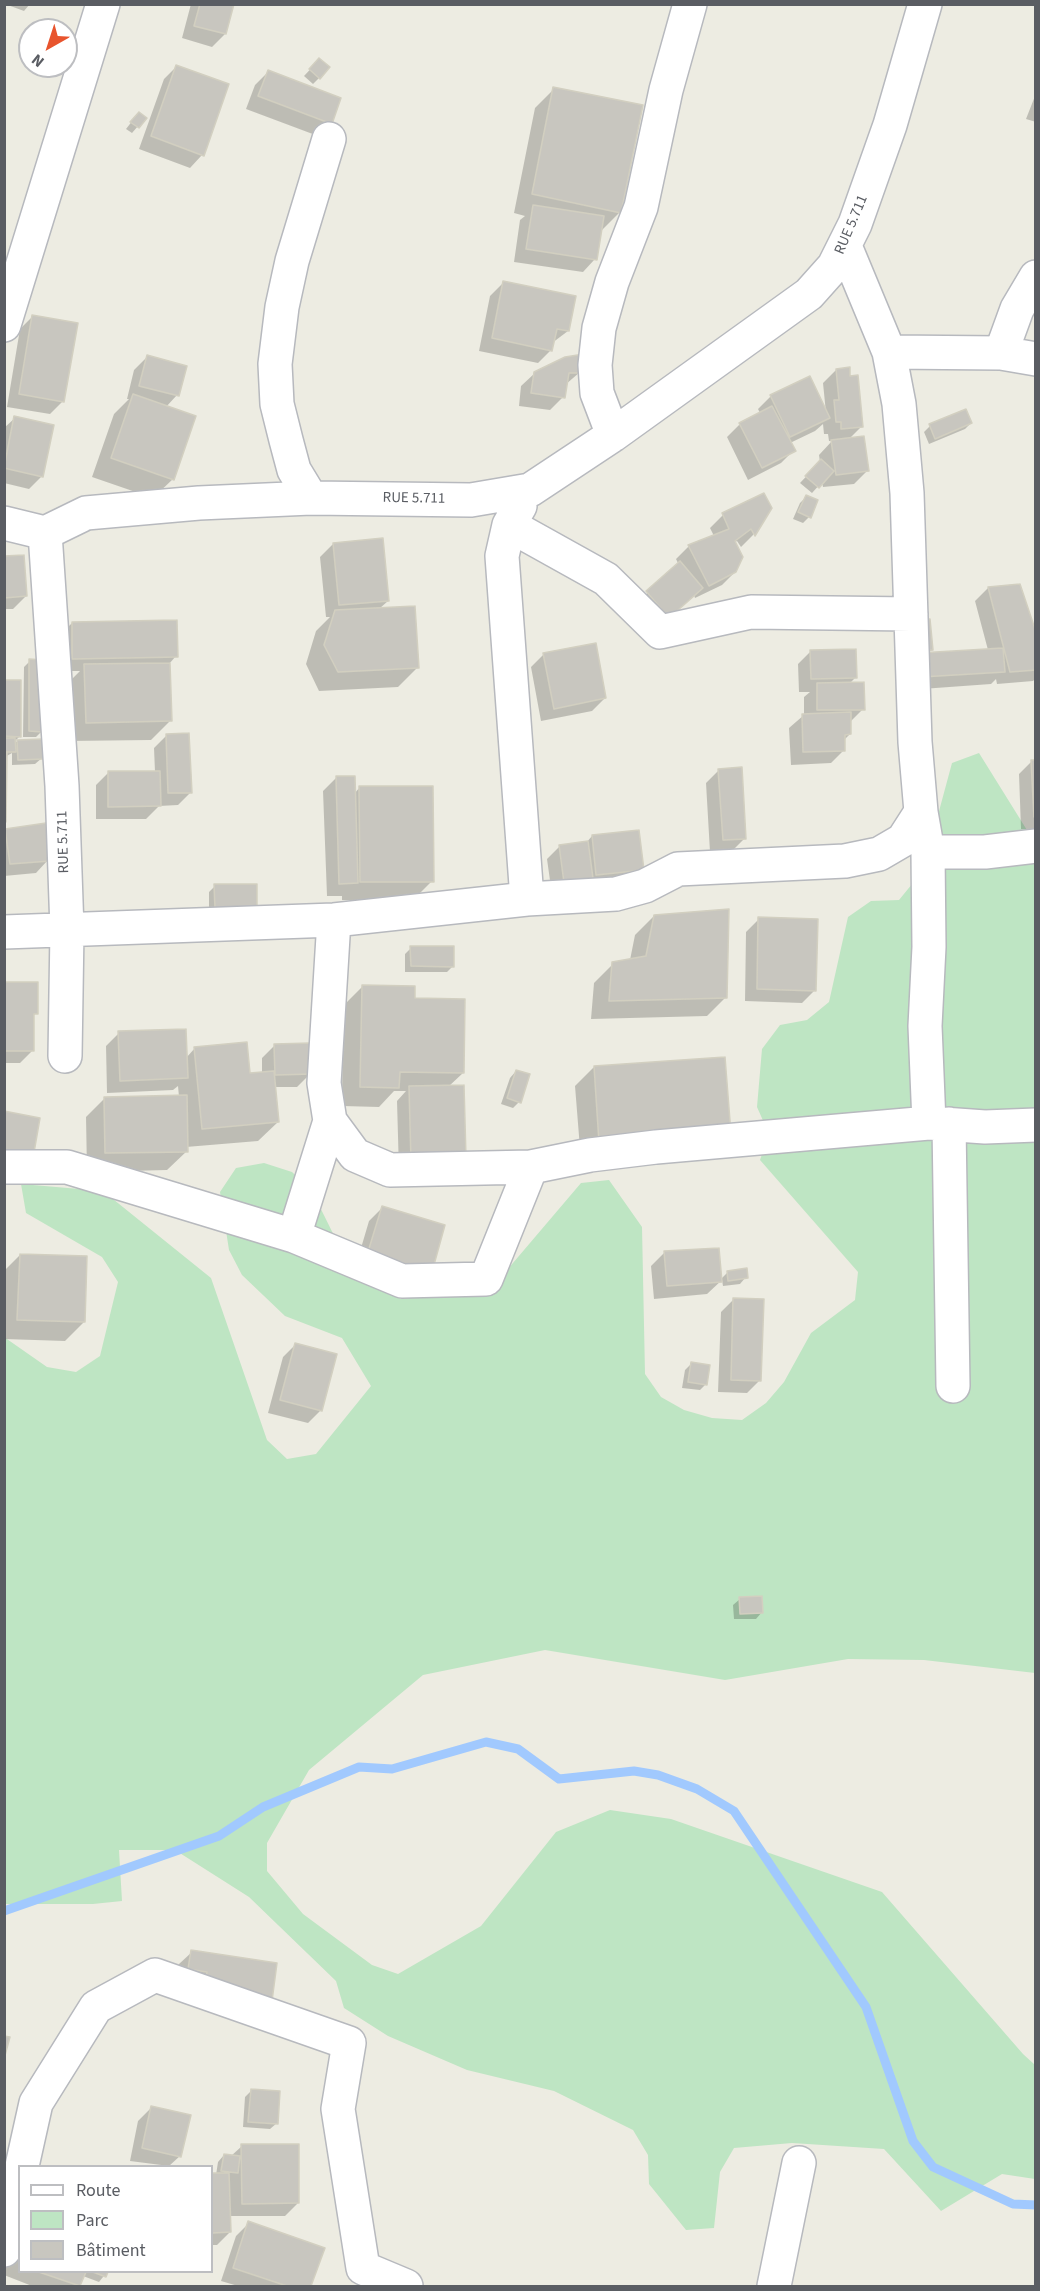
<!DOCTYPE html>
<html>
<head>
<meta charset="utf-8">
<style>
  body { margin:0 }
  #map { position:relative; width:1040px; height:2291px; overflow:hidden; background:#edece2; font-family:"Source Sans 3",sans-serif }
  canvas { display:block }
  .frame { position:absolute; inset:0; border:6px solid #5a5d63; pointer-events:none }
  .legend { position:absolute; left:18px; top:2165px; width:195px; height:108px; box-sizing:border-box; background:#fff; border:2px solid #bdbec1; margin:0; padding:8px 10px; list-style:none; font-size:18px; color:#5a5d63 }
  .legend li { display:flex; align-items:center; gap:12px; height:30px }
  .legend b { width:30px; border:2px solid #bdbec1 }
  .north { position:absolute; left:18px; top:18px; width:60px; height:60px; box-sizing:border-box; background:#fff; border:2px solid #bdbec1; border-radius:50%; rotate:219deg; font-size:16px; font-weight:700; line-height:24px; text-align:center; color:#5a5d63 }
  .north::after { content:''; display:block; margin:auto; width:21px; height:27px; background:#e8542d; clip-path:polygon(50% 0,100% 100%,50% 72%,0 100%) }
</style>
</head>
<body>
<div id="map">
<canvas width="1040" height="2291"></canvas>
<div class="frame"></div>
<ul class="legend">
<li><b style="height:8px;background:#fff"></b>Route</li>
<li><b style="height:16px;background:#bee5c3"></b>Parc</li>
<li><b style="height:16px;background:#c8c6bf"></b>Bâtiment</li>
</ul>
<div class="north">N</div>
</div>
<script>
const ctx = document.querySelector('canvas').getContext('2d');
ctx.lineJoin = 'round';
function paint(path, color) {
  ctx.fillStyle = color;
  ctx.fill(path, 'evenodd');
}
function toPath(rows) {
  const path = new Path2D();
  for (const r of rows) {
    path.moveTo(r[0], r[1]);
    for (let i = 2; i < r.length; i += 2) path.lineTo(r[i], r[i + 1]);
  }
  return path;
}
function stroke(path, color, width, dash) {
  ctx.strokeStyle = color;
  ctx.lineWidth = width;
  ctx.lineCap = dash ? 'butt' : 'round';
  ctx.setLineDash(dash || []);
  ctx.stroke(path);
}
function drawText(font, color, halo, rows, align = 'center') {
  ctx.font = font + ' "Source Sans 3",sans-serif';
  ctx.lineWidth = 4.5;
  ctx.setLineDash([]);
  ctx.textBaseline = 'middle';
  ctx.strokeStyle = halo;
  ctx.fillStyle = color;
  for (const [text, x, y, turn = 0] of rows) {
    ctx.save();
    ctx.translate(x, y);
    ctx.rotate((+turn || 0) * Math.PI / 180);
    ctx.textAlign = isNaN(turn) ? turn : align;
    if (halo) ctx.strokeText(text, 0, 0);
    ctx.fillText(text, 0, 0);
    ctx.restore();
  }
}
paint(toPath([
  [979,753,1035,843,1035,1673,924,1660,848,1659,725,1680,545,1650,423,1675,309,1770,267,1843,267,1871,303,1914,372,1965,398,1974,481,1926,556,1832,610,1810,671,1819,882,1892,1023,2054,1035,2065,1035,2179,1002,2174,941,2211,884,2149,792,2143,734,2148,720,2172,714,2228,686,2230,649,2184,648,2155,633,2130,554,2091,467,2070,388,2036,344,2008,336,1981,249,1897,175,1850,119,1850,122,1901,93,1904,5,1904,4,1337,47,1367,76,1372,100,1356,118,1282,102,1257,26,1213,21,1184,103,1191,211,1278,267,1440,287,1459,316,1454,371,1386,342,1338,285,1316,242,1275,229,1250,220,1192,236,1168,264,1163,292,1172,312,1191,352,1272,401,1299,455,1293,507,1270,581,1183,609,1180,642,1227,645,1374,661,1397,684,1410,712,1418,742,1420,766,1403,784,1382,811,1333,855,1300,858,1272,760,1160,769,1134,757,1107,762,1049,780,1025,807,1020,829,1002,848,917,871,901,899,900,917,878,928,852,952,763]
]), '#bee5c3');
paint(toPath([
  [5,4,30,4,24,11],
  [191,4,232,4,225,34,212,47,182,38],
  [319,60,319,78,313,84,304,76],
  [177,66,202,155,190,168,139,149,164,79],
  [268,72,331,123,318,136,246,109,255,85],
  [554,89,620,212,601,231,595,259,583,272,514,262,520,220,525,216,514,213,535,108],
  [1035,96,1036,96,1036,122,1026,119],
  [145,118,132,133,126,129,133,120],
  [503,283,568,331,552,343,551,350,538,363,479,351,490,296],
  [33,316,63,401,50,414,7,407,20,329],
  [147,357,177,395,166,407,173,479,153,498,92,477,114,414,129,399,127,399,134,370],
  [836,370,861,427,848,440,867,471,854,484,823,487,822,482,812,493,800,483,820,462,819,455,832,441,829,441,828,434,824,434,823,424,815,431,790,443,794,450,781,463,748,480,727,437,740,424,760,413,758,409,771,396,826,413,823,383],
  [580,372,565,385,563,397,550,410,519,406,521,386,535,373],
  [15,418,42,476,29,489,4,483,4,428],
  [971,423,965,429,929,444,924,432,930,426],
  [763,495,770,507,753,535,741,547,737,541,734,543,735,572,722,585,695,598,694,595,655,629,634,605,679,565,676,559,689,546,714,536,710,528,723,515],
  [806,497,809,517,803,523,793,519,800,503],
  [333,544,388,601,379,609,417,668,398,687,319,691,306,664,316,631,330,617,326,617,320,557],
  [4,557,26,596,13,609,4,609],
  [1019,585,1036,637,1036,678,1033,681,997,684,996,679,991,684,908,690,907,628,931,650,927,654,988,650,975,601,988,588],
  [72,623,176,656,169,664,170,721,151,740,68,741,66,685,80,671,60,671,59,636],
  [811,651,855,678,849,684,863,709,849,723,850,734,844,740,844,750,831,763,791,765,789,728,804,715,804,697,810,692,799,692,798,664],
  [544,654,605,698,592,711,541,721,531,667],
  [30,661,42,731,36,737,23,737,24,667],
  [4,681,20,736,14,742,41,741,42,758,35,764,12,765,12,753,5,757,4,791],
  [167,735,191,792,178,805,159,806,146,819,96,819,96,785,109,772,155,772,154,748],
  [1032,761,1036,761,1036,829,1021,829,1019,774],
  [719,770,745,838,732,851,710,852,706,783],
  [336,778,354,794,360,787,432,881,413,900,342,900,342,896,327,896,323,791],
  [6,830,48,860,36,873,4,876],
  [592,836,642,870,553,902,547,859,560,846,586,843],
  [215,886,255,886,209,914,209,892],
  [654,916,726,997,707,1016,591,1019,594,983,613,964,630,960,635,935],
  [759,919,815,990,802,1003,745,1001,746,932],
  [411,948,453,966,447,972,405,972,405,954],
  [4,984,36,1013,32,1017,33,1050,20,1063,4,1063],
  [362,987,413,999,463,1073,448,1087,463,1087,399,1172,397,1101,406,1091,394,1091,379,1107,342,1106,343,1006],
  [119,1033,186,1058,195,1048,249,1075,262,1074,262,1058,275,1045,310,1074,297,1087,274,1087,278,1122,258,1141,186,1147,187,1151,167,1170,87,1172,86,1117,105,1098,179,1097,178,1086,173,1090,107,1093,106,1046],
  [724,1059,581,1161,575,1086,594,1067],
  [516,1071,519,1102,513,1108,501,1104,510,1078],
  [382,1208,430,1271,356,1265,369,1221],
  [664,1253,720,1280,728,1272,746,1277,740,1284,723,1286,722,1280,707,1294,654,1299,651,1266],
  [20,1255,84,1322,65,1341,4,1339,4,1271],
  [734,1299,760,1380,747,1393,718,1392,721,1312],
  [296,1344,321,1410,308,1423,268,1413,283,1357],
  [691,1364,706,1384,700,1390,682,1388,685,1370],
  [740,1599,762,1612,756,1619,734,1619,733,1605],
  [192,1952,271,2000,176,1982,179,1964],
  [251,2091,277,2123,270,2129,243,2127,245,2097],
  [151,2108,180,2156,169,2166,130,2161,138,2121],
  [242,2146,298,2203,285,2216,229,2216,230,2232,217,2245,212,2245,212,2175,216,2175,218,2162,224,2155,231,2156],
  [249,2223,323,2248,309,2286,238,2286,221,2281,236,2236],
  [20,2239,20,2272,107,2272,99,2282,83,2276,78,2286,32,2286,4,2275,4,2267,14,2244]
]), '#0003');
stroke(toPath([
  [4,1911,219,1836,263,1807,359,1767,392,1769,486,1742,518,1749,559,1779,634,1771,658,1775,697,1789,734,1811,866,2007,913,2141,933,2167,1013,2204,1036,2205]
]), '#a1c9fe', 9);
const building = toPath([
  [200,4,234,4,226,34,194,26,200,4],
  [319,58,330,67,320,79,309,69,319,58],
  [176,65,229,84,204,156,151,136,176,65],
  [268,70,341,98,332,124,258,96,268,70],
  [553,87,643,105,621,213,532,194,553,87],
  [139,112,147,118,139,128,130,122,139,112],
  [533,205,604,216,597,260,526,249,533,205],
  [503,281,576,296,569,331,557,329,552,351,492,338,503,281],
  [32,315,78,323,64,402,19,394,32,315],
  [584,354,582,373,569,373,565,398,531,393,534,372,565,357,584,354],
  [147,355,187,366,179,396,139,386,147,355],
  [850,367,850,376,858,375,863,427,841,429,841,422,836,422,834,400,839,400,836,369,850,367],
  [810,376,830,418,790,437,770,395,810,376],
  [133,394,196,416,174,480,111,458,133,394],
  [772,406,796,451,762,468,739,423,772,406],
  [966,409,972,423,935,439,929,424,966,409],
  [14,416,54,425,43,477,4,468,14,416],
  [864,436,869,471,836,475,831,440,864,436],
  [821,459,834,471,819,488,805,476,821,459],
  [764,493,772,508,755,536,751,529,735,541,743,557,736,572,709,586,688,545,729,529,722,513,764,493],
  [806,495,818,500,811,518,798,512,806,495],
  [383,538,389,601,339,605,333,543,383,538],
  [24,555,27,596,4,598,4,556,24,555],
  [680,561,703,588,669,618,646,591,680,561],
  [1020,584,1036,632,1036,670,1010,672,988,587,1020,584],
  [415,606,419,668,338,672,324,645,335,610,415,606],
  [930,619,933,650,916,652,913,621,930,619],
  [177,620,178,657,72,659,72,622,177,620],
  [596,643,606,698,554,709,543,653,596,643],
  [1003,648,1005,672,921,677,919,653,1003,648],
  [856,649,857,678,811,679,810,650,856,649],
  [29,659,44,660,43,732,29,731,29,659],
  [170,663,172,721,86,723,84,664,170,663],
  [4,680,21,680,21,737,4,736,4,680],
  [864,682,865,710,817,710,817,683,864,682],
  [851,712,851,734,845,735,845,751,803,752,802,714,851,712],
  [189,733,192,793,168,793,166,734,189,733],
  [4,738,15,738,16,752,4,752,4,738],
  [43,739,43,759,18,760,17,740,43,739],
  [4,753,7,753,6,822,4,822,4,753],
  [1031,760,1036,760,1036,817,1034,817,1031,760],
  [742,767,746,839,723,840,718,769,742,767],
  [108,771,160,771,161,806,108,807,108,771],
  [336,776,355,776,358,883,339,884,336,776],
  [359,786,433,786,434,882,360,882,359,786],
  [46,823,50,861,10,864,5,829,46,823],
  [639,830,644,870,596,875,592,835,639,830],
  [588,841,594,886,565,890,559,845,588,841],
  [214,884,257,884,257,908,215,908,214,884],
  [729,909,727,998,609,1001,612,962,646,956,654,915,729,909],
  [758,917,818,919,816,991,757,989,758,917],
  [410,946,454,946,454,967,411,966,410,946],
  [4,982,38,982,38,1014,34,1014,34,1051,4,1051,4,982],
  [362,985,415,986,415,998,465,999,464,1073,400,1072,399,1088,360,1087,362,985],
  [186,1029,188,1078,120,1081,118,1031,186,1029],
  [247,1042,250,1073,274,1071,279,1122,202,1129,194,1047,247,1042],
  [311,1043,311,1074,275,1075,274,1044,311,1043],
  [725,1057,731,1134,599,1142,594,1066,725,1057],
  [516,1070,530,1074,521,1103,507,1098,516,1070],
  [464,1085,466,1158,411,1160,409,1086,464,1085],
  [187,1095,188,1152,105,1153,104,1097,187,1095],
  [4,1111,40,1118,33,1158,4,1152,4,1111],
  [382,1206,445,1225,432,1272,368,1252,382,1206],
  [719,1248,722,1282,667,1286,664,1251,719,1248],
  [20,1254,87,1256,85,1322,17,1320,20,1254],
  [747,1268,748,1278,728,1281,727,1271,747,1268],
  [733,1298,764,1299,761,1381,731,1380,733,1298],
  [295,1343,337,1354,322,1411,280,1400,295,1343],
  [691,1362,710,1365,707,1385,688,1382,691,1362],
  [762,1596,763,1613,740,1614,739,1597,762,1596],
  [191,1950,277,1963,272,2001,204,1991,207,1972,188,1969,191,1950],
  [4,2036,10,2037,4,2059,4,2036],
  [251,2089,280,2091,278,2124,248,2122,251,2089],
  [151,2106,191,2115,181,2157,142,2148,151,2106],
  [241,2144,299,2144,299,2203,242,2204,241,2144],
  [224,2154,240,2156,238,2173,221,2171,224,2154],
  [212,2173,229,2173,231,2232,212,2233,212,2173],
  [248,2221,325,2248,311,2286,287,2286,233,2268,248,2221],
  [39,2272,86,2272,80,2286,39,2272],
  [93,2272,108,2272,106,2277,93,2272]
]);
paint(building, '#c8c6bf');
stroke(building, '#d2cfc0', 1.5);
const minor = toPath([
  [845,246,889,352,899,404,907,493,915,742,921,812,928,852,929,947,925,1026,929,1123],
  [4,325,103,4],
  [889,352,1001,353,1036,359],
  [1001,353,1017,309,1036,277],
  [613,435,597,393,595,365,599,328,612,282,641,207,666,90,690,4],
  [311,498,294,470,286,440,277,404,275,364,282,307,292,261,329,139],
  [520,506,509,525,502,556,527,899],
  [4,523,45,533],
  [509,525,606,579,660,632,751,612,911,614],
  [928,852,985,852,1036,846],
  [334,920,324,1083,330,1121,355,1155,390,1170,531,1167,590,1155,656,1147,929,1123,985,1127,1036,1125],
  [4,932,334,920,527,899,616,894,645,886,678,869,845,861,879,854,903,840,921,812],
  [65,1056,67,930,62,786,45,533,86,513,199,503,311,498,471,500,530,490,613,435,809,294,834,266,855,224,890,125,925,4],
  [949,1124,953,1386],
  [4,1167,67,1167,294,1236,402,1281,486,1279,531,1167],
  [294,1236,330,1121],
  [22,2166,36,2103,96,2007,155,1975,349,2043,338,2109,363,2268,406,2286],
  [4,2250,20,2179],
  [774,2286,799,2163]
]);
stroke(minor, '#b7b9be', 36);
stroke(minor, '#fff', 33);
drawText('15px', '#5a5d63', '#fff', [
  ["RUE 5.711",852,225,-67],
  ["RUE 5.711",414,499,1],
  ["RUE 5.711",64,842,-92]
]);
</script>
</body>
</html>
